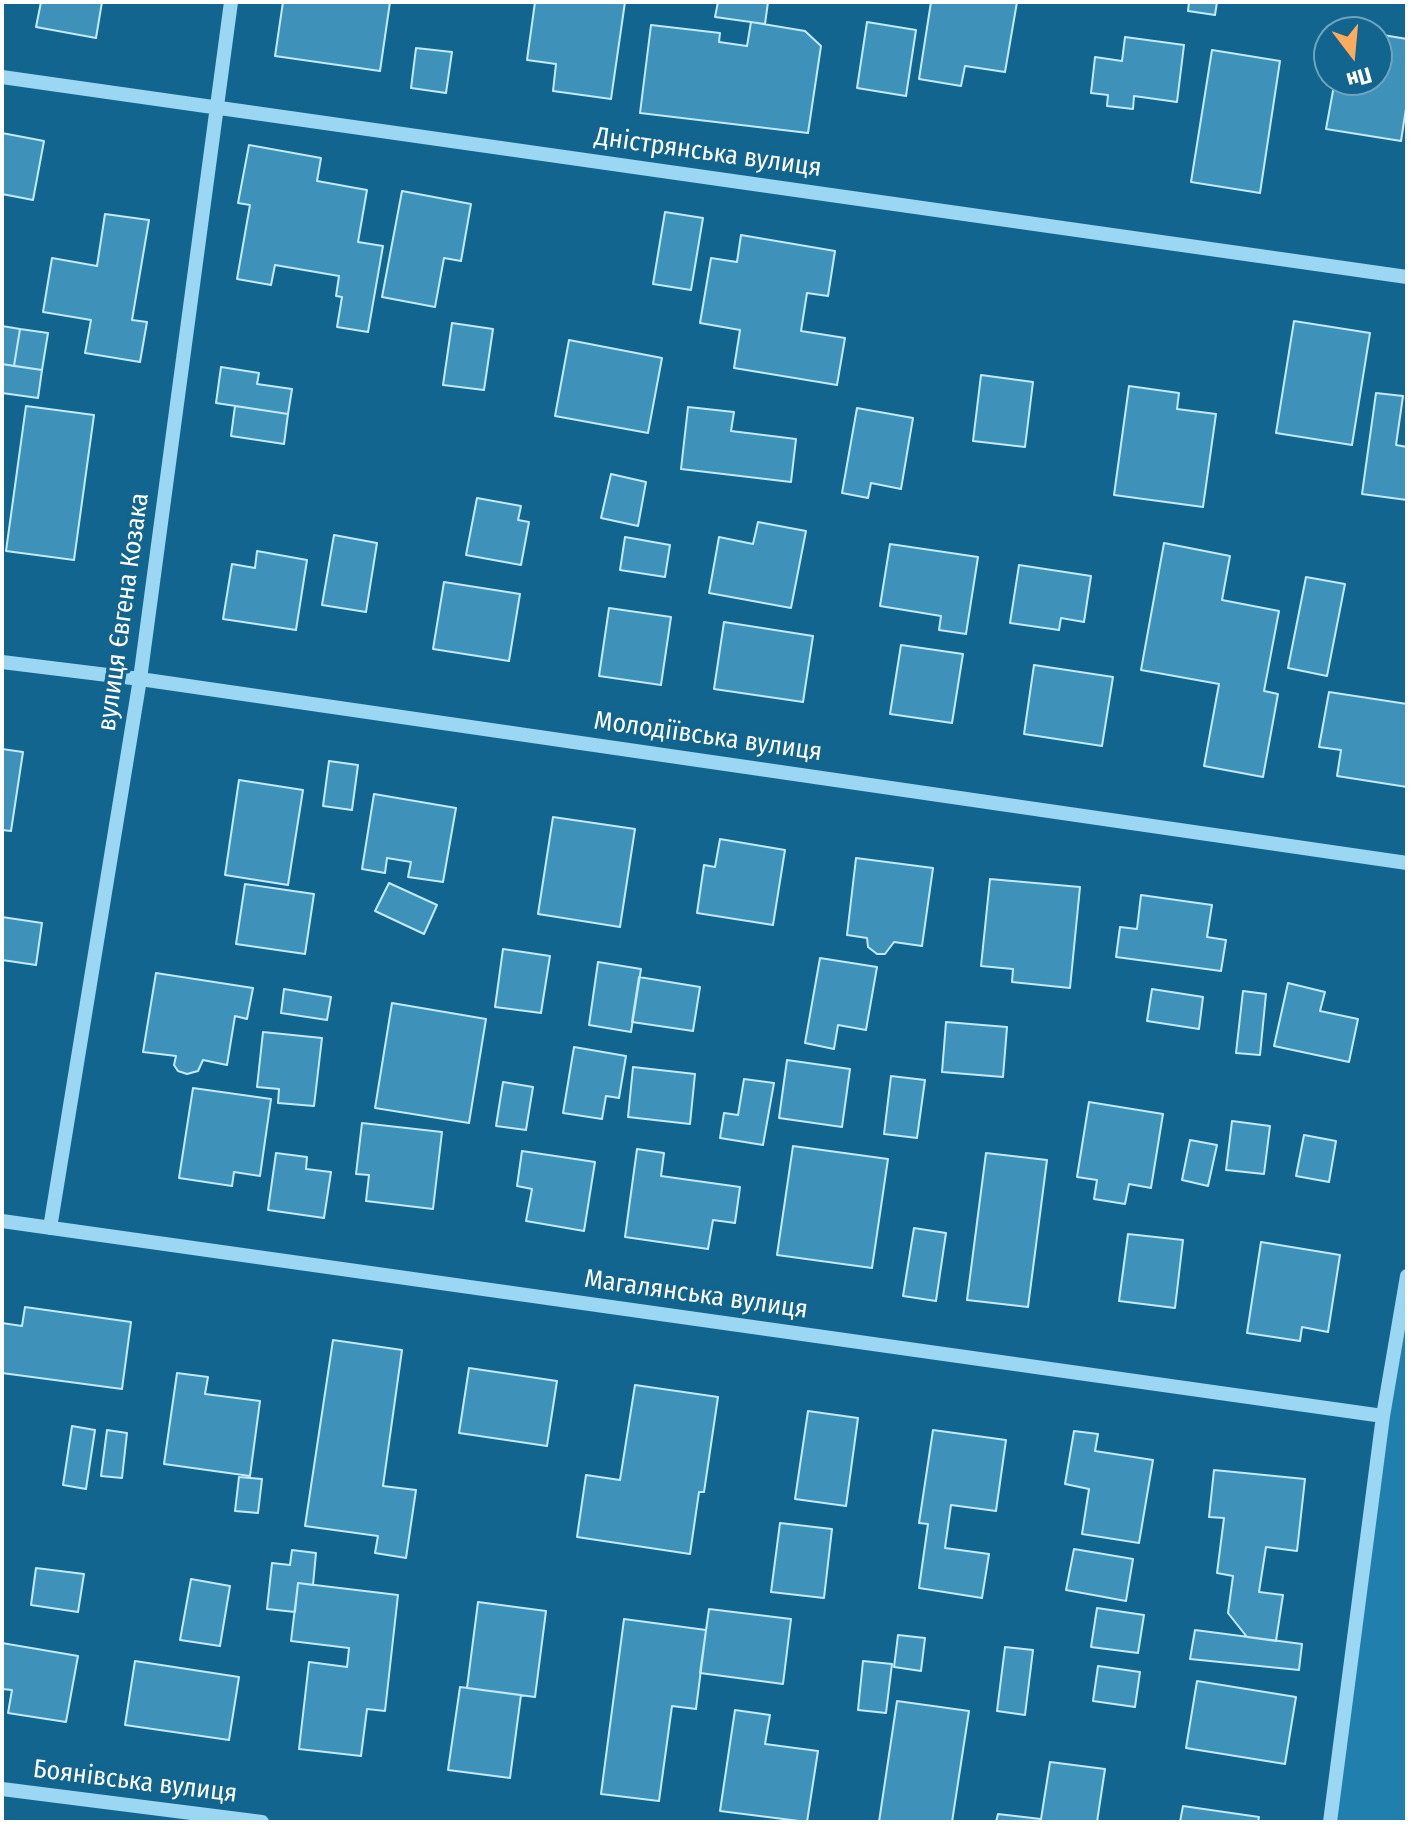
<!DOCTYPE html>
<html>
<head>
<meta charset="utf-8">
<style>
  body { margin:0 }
  #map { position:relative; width:1409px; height:1824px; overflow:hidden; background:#12658e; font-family:"Fira Sans Condensed",sans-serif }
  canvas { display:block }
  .frame { position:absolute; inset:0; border:4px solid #fff; pointer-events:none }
  .north { position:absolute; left:1313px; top:16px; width:80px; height:80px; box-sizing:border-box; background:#12658e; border:2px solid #71a3bb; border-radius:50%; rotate:164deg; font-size:22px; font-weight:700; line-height:32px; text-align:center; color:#fff }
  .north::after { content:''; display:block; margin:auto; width:28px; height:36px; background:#ffaa5c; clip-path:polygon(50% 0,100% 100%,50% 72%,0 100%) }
</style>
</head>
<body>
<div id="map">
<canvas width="1409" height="1824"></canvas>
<div class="frame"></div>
<div class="north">Пн</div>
</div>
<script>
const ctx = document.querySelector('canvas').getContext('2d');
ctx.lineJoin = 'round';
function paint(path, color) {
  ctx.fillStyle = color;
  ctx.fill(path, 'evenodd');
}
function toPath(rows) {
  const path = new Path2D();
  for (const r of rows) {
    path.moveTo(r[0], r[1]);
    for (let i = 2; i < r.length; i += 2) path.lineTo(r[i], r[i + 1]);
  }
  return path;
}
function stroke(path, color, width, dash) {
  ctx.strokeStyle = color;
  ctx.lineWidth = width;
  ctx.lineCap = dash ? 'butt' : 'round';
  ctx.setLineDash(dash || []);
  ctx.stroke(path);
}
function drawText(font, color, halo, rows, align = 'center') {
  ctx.font = font + ' "Fira Sans Condensed",sans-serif';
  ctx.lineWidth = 7;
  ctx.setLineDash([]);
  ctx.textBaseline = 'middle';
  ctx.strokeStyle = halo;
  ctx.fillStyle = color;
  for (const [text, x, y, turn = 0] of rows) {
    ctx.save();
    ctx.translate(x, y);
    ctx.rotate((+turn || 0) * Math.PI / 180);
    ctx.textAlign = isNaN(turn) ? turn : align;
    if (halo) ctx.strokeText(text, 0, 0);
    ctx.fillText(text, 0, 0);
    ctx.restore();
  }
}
paint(toPath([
  [1407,1270,1407,1822,1328,1822]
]), '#207fac');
const building = toPath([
  [41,2,102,2,96,38,36,27,41,2],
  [283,2,390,2,380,71,275,56,283,2],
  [535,2,625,2,611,99,553,91,556,64,527,60,535,2],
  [718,2,768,2,765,24,715,17,718,2],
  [931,2,1017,2,1005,72,965,66,961,86,919,79,931,2],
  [1189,2,1217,2,1215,15,1188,11,1189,2],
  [751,22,805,31,821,46,808,133,640,113,651,25,720,33,719,42,747,46,751,22],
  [867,22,916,30,906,96,857,88,867,22],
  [1377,34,1407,39,1407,102,1401,141,1326,129,1335,80,1377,80,1377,34],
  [1125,37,1184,45,1177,102,1134,96,1133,109,1107,106,1108,95,1091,93,1095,57,1122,61,1125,37],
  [416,48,452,52,446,93,411,88,416,48],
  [1212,50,1280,61,1260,193,1191,182,1212,50],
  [2,133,44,141,33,200,2,194,2,133],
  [249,145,321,158,317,181,367,190,358,242,383,246,368,332,337,327,342,297,336,296,339,276,275,265,271,285,237,279,250,205,238,203,249,145],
  [402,191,471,204,461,261,444,258,435,307,382,297,402,191],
  [665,212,703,218,691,290,653,284,665,212],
  [105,214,149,220,132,320,147,322,140,362,85,353,91,320,43,312,52,258,97,266,105,214],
  [741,235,835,251,828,296,807,293,801,331,845,338,837,385,734,368,740,330,700,323,711,258,737,262,741,235],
  [1294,321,1370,333,1352,445,1276,433,1294,321],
  [452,323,493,329,484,390,443,385,452,323],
  [2,326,20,329,14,366,2,364,2,326],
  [20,329,48,333,42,370,14,366,20,329],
  [569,340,662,358,648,433,555,416,569,340],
  [2,364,42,370,38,398,2,393,2,364],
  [221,367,259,373,257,384,292,389,288,414,216,403,221,367],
  [981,375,1033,382,1025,447,973,441,981,375],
  [1129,386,1179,393,1177,409,1216,414,1203,507,1114,495,1129,386],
  [1376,393,1403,396,1396,445,1407,447,1407,500,1362,494,1376,393],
  [26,406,94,415,74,560,6,551,26,406],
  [235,406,288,414,284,444,231,436,235,406],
  [688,407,734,412,731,431,796,439,791,482,681,469,688,407],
  [857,408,913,418,901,489,871,483,868,498,842,493,857,408],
  [611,474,646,482,638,526,601,518,611,474],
  [477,498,521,506,518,520,529,522,521,565,466,555,477,498],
  [758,522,806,531,791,608,709,593,719,537,753,544,758,522],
  [334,535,377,543,366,612,322,605,334,535],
  [625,537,670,545,665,577,620,570,625,537],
  [1164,543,1230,556,1222,600,1279,611,1264,691,1278,694,1263,777,1204,766,1219,684,1141,670,1164,543],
  [890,544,978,557,966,634,939,630,941,616,880,606,890,544],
  [257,551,307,560,296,630,223,619,232,564,255,568,257,551],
  [1019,565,1091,576,1084,622,1061,618,1059,630,1010,623,1019,565],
  [1306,577,1345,584,1327,676,1288,668,1306,577],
  [444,582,520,594,509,661,433,649,444,582],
  [609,608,671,617,661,685,599,676,609,608],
  [724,622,813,636,803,702,714,689,724,622],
  [901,645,963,654,952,723,890,714,901,645],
  [1034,665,1113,677,1102,746,1024,734,1034,665],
  [1329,692,1407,704,1407,787,1337,776,1341,750,1319,747,1329,692],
  [2,749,23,752,11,831,2,830,2,749],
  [329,761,358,765,352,810,323,806,329,761],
  [239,780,303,790,288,885,225,875,239,780],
  [374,794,456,808,443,882,408,877,411,862,387,858,385,873,362,869,374,794],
  [553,817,635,829,620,927,538,914,553,817],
  [720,839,785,850,773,925,697,913,704,865,715,867,720,839],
  [856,858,933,868,922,946,894,942,885,954,877,954,868,947,867,938,847,935,856,858],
  [990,879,1080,887,1070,988,1012,982,1013,969,981,966,990,879],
  [389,883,437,905,424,934,375,911,389,883],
  [245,884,314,894,305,954,236,944,245,884],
  [1141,895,1212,905,1207,937,1226,940,1221,971,1116,957,1120,927,1137,929,1141,895],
  [2,917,42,923,36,965,2,960,2,917],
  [503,949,550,956,541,1013,495,1007,503,949],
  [820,958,877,967,866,1030,838,1025,834,1049,805,1043,820,958],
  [598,962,641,969,631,1032,589,1025,598,962],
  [156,973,253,988,247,1019,235,1016,227,1065,203,1060,198,1071,187,1074,178,1071,174,1065,176,1056,143,1052,156,973],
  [639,977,700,987,693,1031,632,1022,639,977],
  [1288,983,1325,992,1320,1011,1358,1019,1349,1062,1274,1046,1288,983],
  [284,989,331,997,327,1020,281,1013,284,989],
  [1152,989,1203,997,1199,1029,1147,1021,1152,989],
  [1243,991,1266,994,1260,1055,1236,1053,1243,991],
  [392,1003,486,1019,469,1123,375,1108,392,1003],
  [946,1022,1007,1027,1003,1077,942,1072,946,1022],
  [263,1032,322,1038,314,1106,278,1103,279,1089,257,1087,263,1032],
  [574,1047,626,1056,619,1098,606,1096,602,1119,563,1113,574,1047],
  [787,1060,850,1069,842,1127,779,1118,787,1060],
  [633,1067,695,1074,690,1124,628,1117,633,1067],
  [891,1076,925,1080,917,1138,884,1134,891,1076],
  [744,1079,774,1083,763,1145,720,1138,724,1113,738,1115,744,1079],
  [503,1082,533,1087,526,1130,496,1126,503,1082],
  [193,1088,271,1099,260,1176,234,1172,232,1186,179,1178,193,1088],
  [1089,1102,1163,1114,1151,1188,1129,1184,1125,1204,1094,1199,1097,1180,1077,1177,1089,1102],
  [1232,1121,1270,1126,1264,1174,1226,1170,1232,1121],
  [362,1123,442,1132,433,1209,366,1201,369,1175,356,1174,362,1123],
  [1304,1135,1336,1141,1329,1182,1296,1176,1304,1135],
  [1190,1140,1217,1145,1208,1186,1182,1180,1190,1140],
  [793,1146,888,1159,872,1268,777,1255,793,1146],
  [637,1149,664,1153,661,1176,740,1187,735,1223,713,1220,708,1249,625,1237,637,1149],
  [522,1151,595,1162,584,1231,526,1221,532,1189,517,1186,522,1151],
  [276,1153,307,1157,306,1169,331,1172,324,1218,268,1210,276,1153],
  [986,1153,1047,1160,1028,1307,967,1300,986,1153],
  [914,1228,946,1233,936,1301,903,1296,914,1228],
  [1128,1234,1183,1240,1175,1308,1119,1301,1128,1234],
  [1261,1242,1340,1255,1328,1332,1302,1327,1300,1341,1247,1333,1261,1242],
  [25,1307,131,1322,122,1389,2,1373,2,1323,22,1326,25,1307],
  [333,1340,402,1350,383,1486,416,1490,406,1558,375,1553,378,1536,305,1526,333,1340],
  [469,1368,557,1381,547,1446,459,1433,469,1368],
  [177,1373,208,1377,205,1394,260,1401,250,1476,164,1464,177,1373],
  [635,1385,718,1397,704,1492,699,1492,690,1554,577,1537,586,1475,620,1480,635,1385],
  [808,1411,858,1418,846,1506,795,1499,808,1411],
  [72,1426,95,1430,86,1489,63,1485,72,1426],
  [107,1430,127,1433,122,1478,101,1476,107,1430],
  [933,1430,1006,1440,996,1511,951,1505,945,1548,989,1554,982,1598,919,1588,928,1524,919,1523,933,1430],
  [1074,1431,1098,1434,1095,1451,1153,1460,1139,1543,1082,1534,1089,1489,1065,1484,1074,1431],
  [1214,1470,1305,1479,1297,1551,1266,1547,1259,1592,1283,1595,1276,1641,1247,1637,1228,1613,1233,1576,1217,1573,1224,1518,1209,1517,1214,1470],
  [239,1477,262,1479,258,1513,235,1511,239,1477],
  [780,1523,832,1529,824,1598,771,1592,780,1523],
  [1074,1549,1133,1559,1126,1601,1066,1590,1074,1549],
  [292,1550,316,1553,313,1585,298,1583,295,1612,267,1609,272,1563,290,1565,292,1550],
  [36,1568,84,1574,78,1612,31,1605,36,1568],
  [191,1579,230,1586,220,1646,180,1640,191,1579],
  [298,1583,398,1595,385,1711,367,1709,361,1756,299,1749,309,1662,347,1667,349,1648,291,1641,298,1583],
  [478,1602,546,1611,535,1697,467,1688,478,1602],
  [1097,1608,1144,1615,1138,1653,1091,1647,1097,1608],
  [709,1609,791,1619,783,1684,700,1673,709,1609],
  [624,1619,706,1630,696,1709,672,1706,659,1801,601,1794,624,1619],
  [1195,1630,1302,1644,1299,1670,1190,1659,1195,1630],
  [898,1635,925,1638,921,1671,894,1667,898,1635],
  [2,1643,78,1656,66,1722,8,1713,12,1690,2,1689,2,1643],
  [1005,1647,1033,1650,1025,1715,997,1711,1005,1647],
  [135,1661,239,1677,229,1740,125,1725,135,1661],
  [863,1661,892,1664,886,1713,858,1710,863,1661],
  [1098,1666,1140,1672,1135,1707,1093,1701,1098,1666],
  [1197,1681,1296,1697,1285,1764,1186,1748,1197,1681],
  [460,1687,521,1695,510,1778,448,1770,460,1687],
  [897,1701,969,1711,952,1822,879,1822,897,1701],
  [735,1710,770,1715,765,1744,818,1751,807,1822,720,1811,735,1710],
  [1050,1762,1105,1769,1097,1822,996,1822,998,1814,1041,1819,1050,1762],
  [1183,1806,1259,1817,1258,1822,1180,1822,1183,1806]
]);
paint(building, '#3e92b9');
stroke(building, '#c2eafd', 2);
stroke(toPath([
  [2,77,1407,277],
  [2,662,140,679,1407,863],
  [2,1221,1383,1416],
  [50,1228,140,679,231,2],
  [2,1789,262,1822],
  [1330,1822,1383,1416,1407,1276]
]), '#9bd6f2', 14);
drawText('26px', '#fff', '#12658e', [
  ["Дністрянська вулиця",708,153,8],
  ["вулиця Євгена Козака",124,612,-82],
  ["Молодіївська вулиця",708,737,8],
  ["Магалянська вулиця",696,1295,8],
  ["Боянівська вулиця",135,1782,7]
]);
</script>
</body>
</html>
